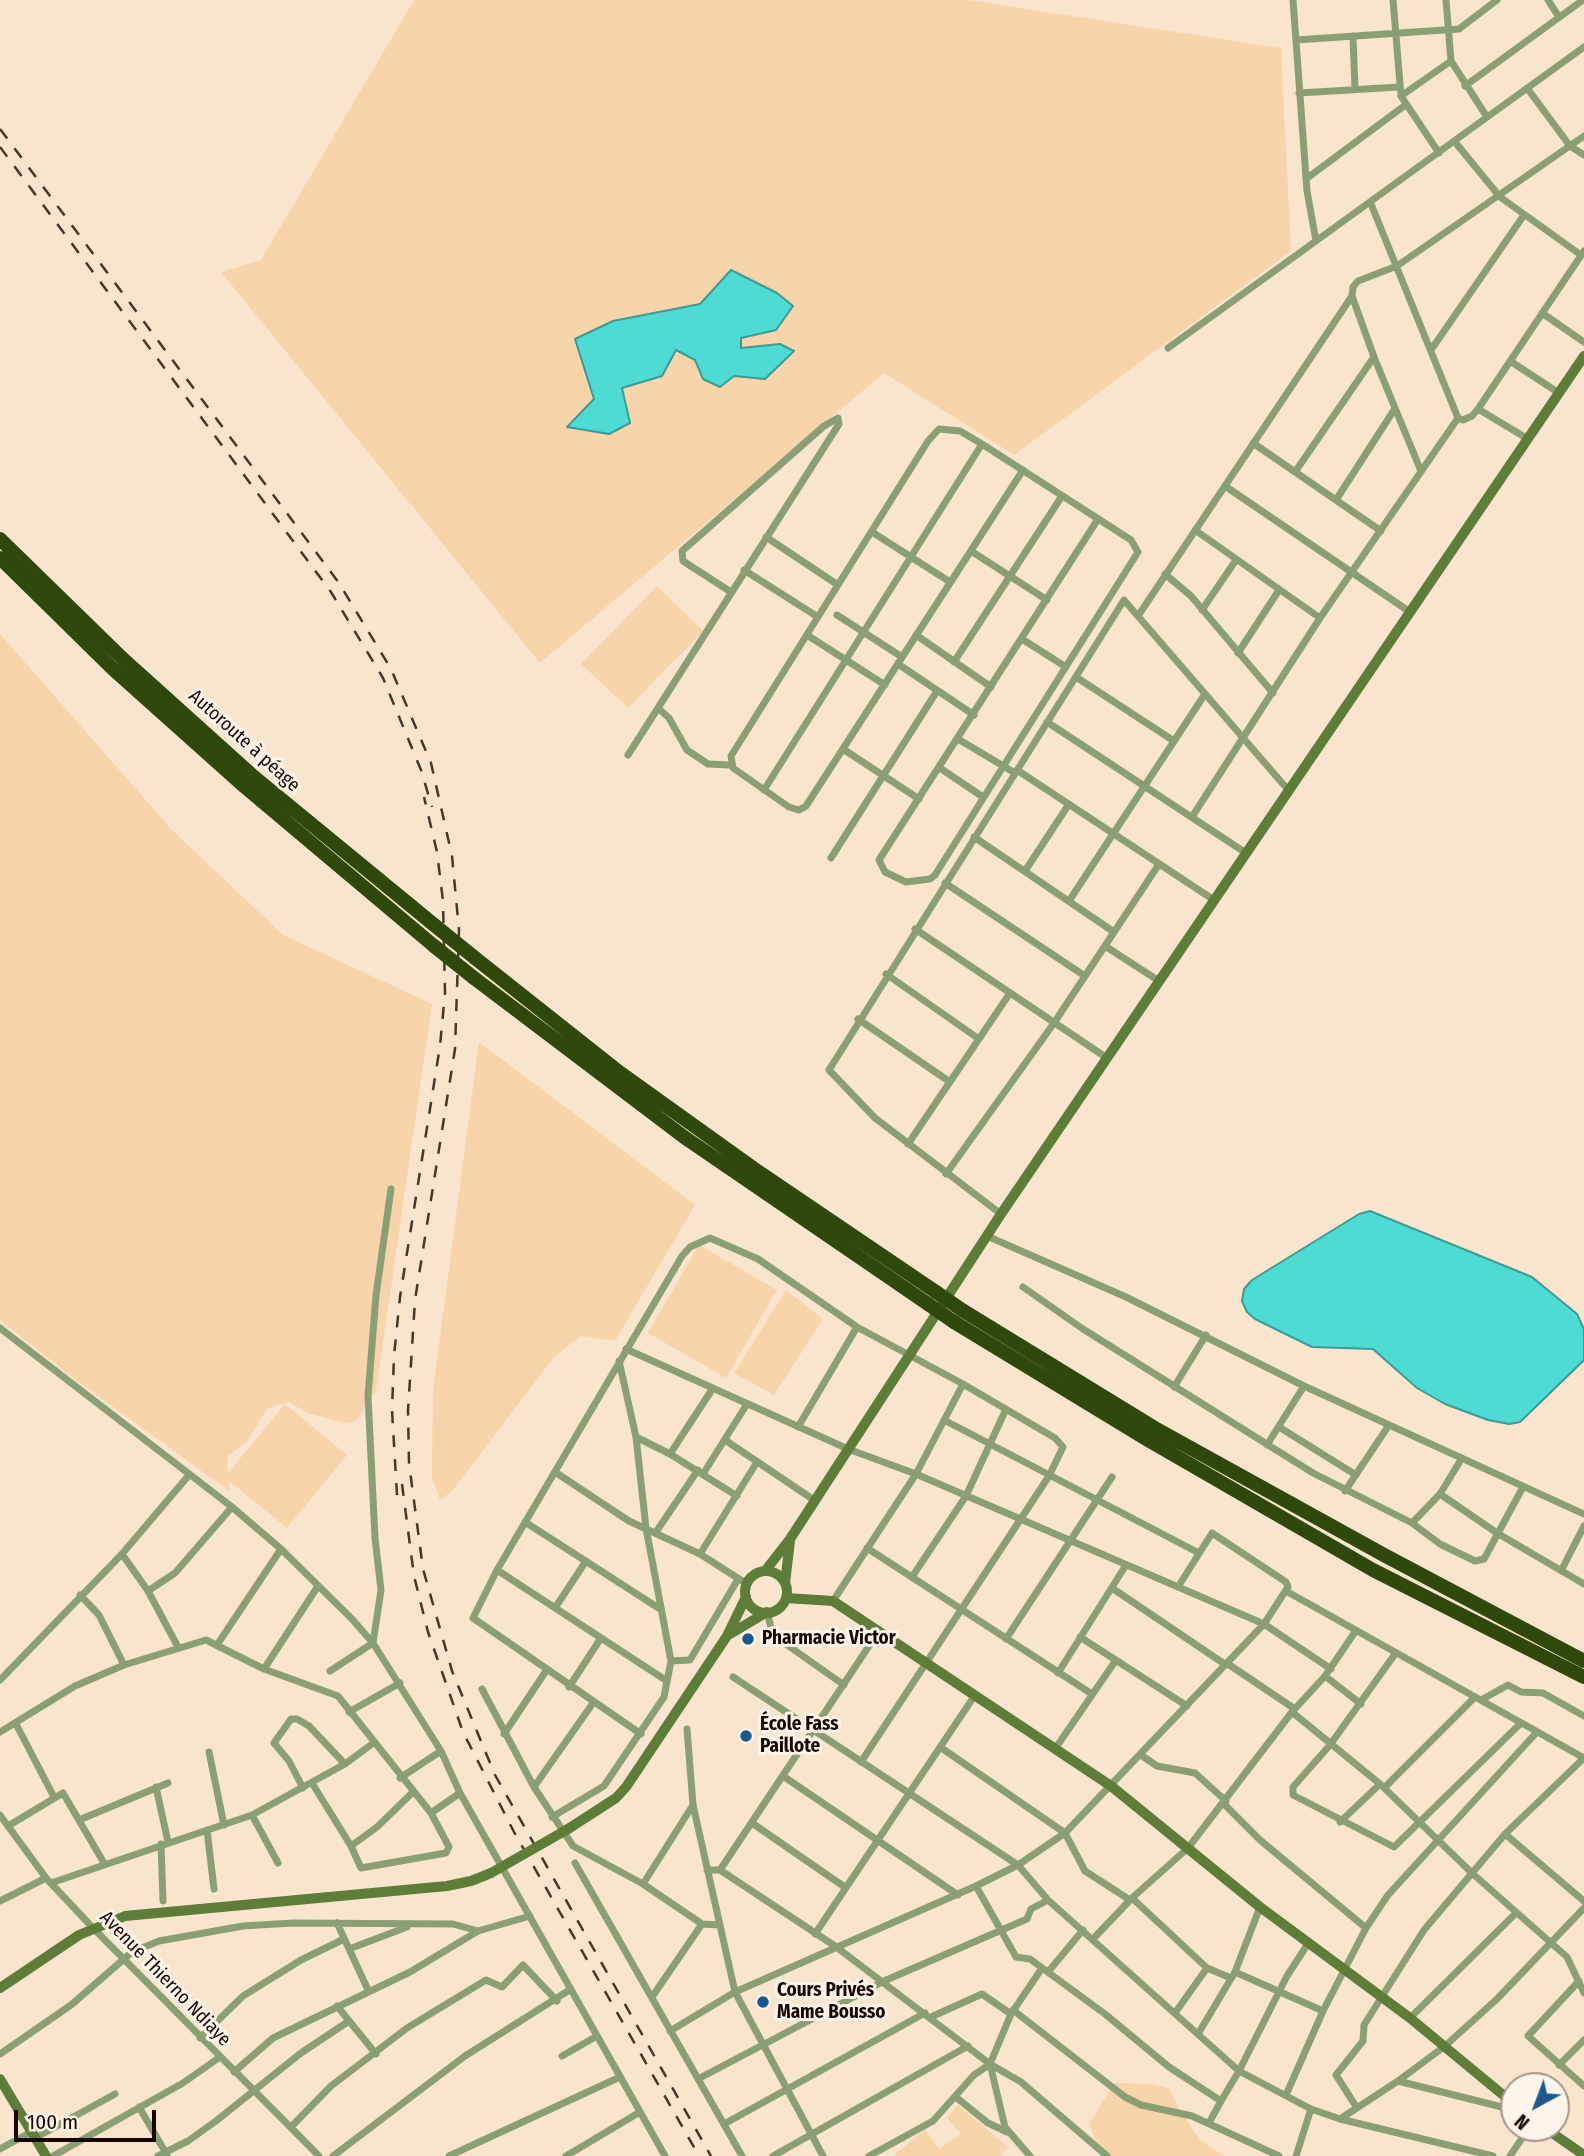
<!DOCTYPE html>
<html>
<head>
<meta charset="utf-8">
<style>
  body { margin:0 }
  #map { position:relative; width:1584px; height:2156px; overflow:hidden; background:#f9e5ce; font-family:"Fira Sans Condensed",sans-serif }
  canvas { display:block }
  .north { position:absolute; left:1500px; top:2072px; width:70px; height:70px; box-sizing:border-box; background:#fef4e9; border:2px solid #a2958c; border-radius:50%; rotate:221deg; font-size:19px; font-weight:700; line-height:28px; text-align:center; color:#180700 }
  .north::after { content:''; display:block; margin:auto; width:24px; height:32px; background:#1d598f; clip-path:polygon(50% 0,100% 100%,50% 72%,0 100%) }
  .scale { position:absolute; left:14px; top:2110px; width:142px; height:32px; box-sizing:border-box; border:4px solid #180700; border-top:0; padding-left:9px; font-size:21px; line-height:24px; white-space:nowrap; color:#180700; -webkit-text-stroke:5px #fef4e9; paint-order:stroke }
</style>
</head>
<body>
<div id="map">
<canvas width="1584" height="2156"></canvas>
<div class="north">N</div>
<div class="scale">100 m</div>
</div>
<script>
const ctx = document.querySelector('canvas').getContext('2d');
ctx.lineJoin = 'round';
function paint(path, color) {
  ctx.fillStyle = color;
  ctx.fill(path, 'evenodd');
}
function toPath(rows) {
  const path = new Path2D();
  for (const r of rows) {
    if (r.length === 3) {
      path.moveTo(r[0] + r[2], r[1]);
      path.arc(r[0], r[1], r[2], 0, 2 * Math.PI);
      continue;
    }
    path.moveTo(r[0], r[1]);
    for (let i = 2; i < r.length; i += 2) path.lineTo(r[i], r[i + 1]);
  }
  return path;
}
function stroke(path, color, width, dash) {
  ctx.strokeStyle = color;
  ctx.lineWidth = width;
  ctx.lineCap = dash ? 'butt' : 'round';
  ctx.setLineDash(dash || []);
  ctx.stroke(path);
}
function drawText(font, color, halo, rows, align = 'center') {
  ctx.font = font + ' "Fira Sans Condensed",sans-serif';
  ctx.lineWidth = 6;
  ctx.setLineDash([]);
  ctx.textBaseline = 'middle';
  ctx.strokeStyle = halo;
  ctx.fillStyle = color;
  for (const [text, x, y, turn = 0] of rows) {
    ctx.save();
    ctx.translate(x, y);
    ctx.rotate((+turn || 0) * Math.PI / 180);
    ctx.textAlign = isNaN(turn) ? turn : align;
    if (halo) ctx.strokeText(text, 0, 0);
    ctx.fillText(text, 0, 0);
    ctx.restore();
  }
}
paint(toPath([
  [414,0,968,0,1281,48,1291,251,1014,455,884,373,540,663,221,272,261,260],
  [657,586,703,631,628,708,581,664],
  [0,634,173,831,283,935,432,1004,376,1391,355,1422,344,1423,307,1413,289,1402,268,1408,246,1443,227,1457,228,1473,285,1404,347,1455,287,1528,229,1481,229,1491,72,1377,0,1320],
  [479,1042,695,1205,615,1341,581,1336,555,1356,452,1491,440,1500,432,1477,433,1390],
  [699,1245,777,1290,726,1378,648,1333],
  [786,1290,823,1319,774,1395,734,1373],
  [1115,2083,1151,2084,1170,2089,1179,2109,1201,2141,1225,2156,1101,2156,1089,2124],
  [958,2105,1008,2147,1000,2156,893,2156,925,2129,939,2149,961,2134,947,2118]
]), '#f8d4ab');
const water = toPath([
  [731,270,777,293,793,306,776,330,741,338,741,348,780,344,794,351,765,379,734,376,720,387,703,379,695,360,676,350,662,376,622,388,630,423,609,434,567,427,594,399,575,339,613,321,700,304,731,270],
  [1370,1211,1532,1277,1577,1314,1584,1329,1584,1360,1520,1422,1509,1424,1488,1420,1445,1404,1417,1388,1373,1349,1312,1347,1255,1319,1247,1312,1242,1301,1244,1289,1252,1280,1359,1214,1370,1211]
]);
paint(water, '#4ddbd4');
stroke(water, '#3d9b94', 2);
stroke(toPath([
  [1293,0,1307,191,1316,241],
  [1393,0,1401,96,1439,153],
  [1446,0,1451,61,1487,117],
  [1548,0,1559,17],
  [1353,36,1355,89],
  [1296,40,1459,29,1497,0],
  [1465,86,1583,0],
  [1527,88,1570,146,1584,155],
  [1299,93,1399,87],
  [1401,96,1451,61],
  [1455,142,1500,197,1581,255],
  [1306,179,1404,106],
  [1371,204,1458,418,1463,420,1472,416,1478,409,1584,251],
  [1542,313,1584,342],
  [1168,348,1584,47],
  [1431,350,1524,215],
  [1510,361,1559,393],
  [1478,409,1528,439],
  [1253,443,1381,531],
  [1023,470,806,806,799,810,789,807,733,768,731,756,928,441,939,429,960,431,982,444,1131,540,1138,552,935,875,930,879,906,882,885,872,879,860,1098,519],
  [1421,471,1374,357,1352,296,1353,287,1358,281,1397,266,1584,136],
  [1295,472,1374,357],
  [1225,486,1410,612],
  [1336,500,1394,410],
  [1195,530,1320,618],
  [872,532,950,582],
  [766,537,838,585],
  [971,551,1047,600],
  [744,570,818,617],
  [1165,574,1191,596,1273,693],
  [1202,610,1236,560],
  [837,615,902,657],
  [1138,616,1352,296],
  [807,635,885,685],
  [916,635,991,687],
  [1022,639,1066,667],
  [1238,653,1279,590],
  [954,662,1062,496],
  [898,664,974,715],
  [1076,677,1174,741],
  [658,708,669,718,687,750,708,764,730,765],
  [1047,722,1246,853],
  [958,739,1015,773],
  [843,749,919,799],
  [628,755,839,424,838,418,824,426,682,551,683,561,731,592],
  [940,768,983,797],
  [1017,770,1214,900],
  [764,790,982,444],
  [1192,817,1320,618,1458,418],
  [974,837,1114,932],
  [831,858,937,691],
  [1025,871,1069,804],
  [945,883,1085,976],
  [1069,901,1205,694],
  [915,929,1107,1058],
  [1105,946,1159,981],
  [886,974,979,1039],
  [858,1019,950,1082],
  [908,1144,1010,993],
  [946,1174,1054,1023,1159,864],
  [391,1189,376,1295,368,1396,375,1538,381,1590,373,1643,441,1751,460,1793,665,2156],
  [1001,1214,875,1118,829,1070,1124,600,1289,791],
  [987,1236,1126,1297,1304,1386,1584,1514],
  [1023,1287,1083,1329,1313,1473,1412,1523,1440,1544,1475,1561,1484,1559,1523,1487],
  [0,1328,232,1507,281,1549,352,1619,373,1643,330,1671],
  [626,1349,848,1449,916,1474,1264,1624,1331,1669],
  [1174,1387,1206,1335],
  [944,1420,1197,1552],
  [798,1427,857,1327],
  [1279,1427,1356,1475],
  [636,1437,670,1454,737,1496],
  [725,1440,814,1500],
  [1267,1445,1304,1386],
  [670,1454,713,1388],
  [555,1472,629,1521,700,1554,747,1584],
  [703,1474,747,1404],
  [1345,1491,1389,1425],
  [1440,1494,1497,1533,1584,1584],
  [525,1522,660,1609],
  [1412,1523,1440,1494,1462,1458],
  [656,1532,698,1470],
  [867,1548,1092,1694],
  [122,1554,148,1591,178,1647],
  [700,1554,757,1462],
  [497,1570,667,1681],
  [1561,1571,1584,1526],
  [912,1577,966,1496,1006,1409],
  [1112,1588,1226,1665],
  [148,1591,175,1573,232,1507],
  [1286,1591,1584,1758],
  [80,1595,99,1615,124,1665],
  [833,1601,916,1474,963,1384],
  [555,1608,586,1561],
  [767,1612,773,1635,844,1685],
  [1080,1637,1187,1706],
  [1006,1639,1112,1477],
  [217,1645,281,1549],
  [1395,1654,1330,1745,1293,1787,1293,1795,1394,1847,1520,1724],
  [671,1661,690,1660,738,1579],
  [1228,1664,1295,1709],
  [264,1669,318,1586],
  [1058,1673,1126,1565],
  [1325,1676,1361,1704],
  [733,1677,1018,1865,1048,1900,1239,2071,1287,1976,1309,1942],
  [0,1680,122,1554,189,1475],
  [569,1687,601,1638],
  [482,1689,534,1787,573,1846,643,1884,702,1924,720,1925],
  [1481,1700,1508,1685,1521,1692,1543,1693,1584,1716],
  [349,1712,400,1683],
  [1292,1712,1380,1784,1473,1874,1567,1957,1584,1993],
  [16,1724,54,1797],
  [687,1729,693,1805,735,1992,823,2156],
  [0,1732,75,1686,124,1665,206,1640,264,1669,338,1696,431,1813,449,1847,446,1853,361,1868,351,1846,312,1783],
  [504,1734,546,1671],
  [641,1734,473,1618,497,1570,682,1256,690,1247,710,1238,758,1259,857,1327,963,1384,1055,1438,1063,1447,1049,1476,861,1762],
  [940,1747,1065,1833,1085,1871,1130,1900],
  [1055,1749,1116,1660],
  [209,1752,224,1825],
  [1141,1755,1157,1766,1195,1773,1226,1801],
  [783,1776,958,1895],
  [400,1778,441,1751],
  [156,1787,168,1842],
  [534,1787,593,1703],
  [303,1788,289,1761,274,1743,291,1719,297,1719,309,1726,345,1764],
  [1384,1788,1475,1697],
  [1224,1804,1260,1840,1366,1928],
  [431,1813,460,1793],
  [0,1815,46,1878,93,1928,319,2156],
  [252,1815,278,1863],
  [552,1817,604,1786,664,1697,671,1661,646,1528,636,1437,619,1361],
  [79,1820,168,1783],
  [1340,1822,1380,1784],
  [752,1823,846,1888],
  [8,1826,63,1793,104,1863],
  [207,1830,214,1889],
  [1505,1834,1584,1901],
  [161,1844,163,1901],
  [351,1846,377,1827,412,1793],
  [575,1863,742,2156],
  [707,1870,720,1870,835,1946,990,2064,1021,2082,1107,2156],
  [720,1870,879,1631],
  [51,1883,252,1815,345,1764,372,1744],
  [643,1884,693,1805],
  [976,1886,1016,1957,1030,1959,1105,2014,1169,2067,1221,2101,1239,2071,1311,2109,1340,2119,1493,2156],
  [1132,1898,1207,1968,1175,2013],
  [0,1901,46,1878],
  [1260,1907,1235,1972,1323,2011],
  [337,1923,369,1992],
  [815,1934,975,1695],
  [1093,1939,1132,1898,1188,1848,1292,1712,1325,1676,1355,1632],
  [349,1949,407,1927],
  [1207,1968,1231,1978],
  [1048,1972,1083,1930],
  [1579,1981,1528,2036,1584,2086],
  [652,1997,702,1924],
  [337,2006,376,2054],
  [1013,2010,1125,2097,1141,2105,1192,2116,1279,2156],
  [931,2017,982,1994,1011,2014],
  [1410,2018,1516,1913],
  [670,2031,735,1992,976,1886,1018,1865,1065,1833,1264,1624,1288,1587,1286,1582,1212,1533,1178,1587],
  [1198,2034,1235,1972],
  [200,2038,243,1996,301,1960,344,1939],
  [0,2054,71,2005,132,1952,159,1941,243,1926,293,1923,453,1924,478,1931,530,1916],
  [562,2056,597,2036],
  [1559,2065,1584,2040],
  [234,2072,273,2038,410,1972,478,1931],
  [698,2079,884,1981,1027,1919,1031,1909,1048,1900],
  [1398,2081,1514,2110],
  [1286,2095,1323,2011,1366,1928,1388,1895,1536,1733],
  [957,2098,988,2123,1007,2132],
  [139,2107,167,2155],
  [1357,2108,1336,2075,1363,2041,1364,2025,1424,1930,1505,1834,1584,1758],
  [1340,2119,1398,2081,1445,2046,1497,1999,1584,1908],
  [1209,2123,1221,2101],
  [724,2124,925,2013],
  [291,2127,331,2086,407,2028,486,1980,502,1987,523,1965,557,2001],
  [35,2138,115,2094],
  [0,2149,31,2132],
  [53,2156,183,2083,220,2057],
  [158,2156,188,2141,216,2121,301,2053,349,2021],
  [333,2156,465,2056,571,1989],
  [449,2156,620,2077],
  [566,2156,640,2112],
  [773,2156,968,2046],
  [869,2156,933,2121,974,2075,990,2064],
  [1030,2156,1005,2127,990,2064,1011,2014,1042,1968],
  [1296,2156,1311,2109],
  [1510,2156,1529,2128]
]), '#8aa074', 7);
stroke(toPath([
  [765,1571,790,1539,1001,1214,1584,356],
  [766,1592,21],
  [785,1583,790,1541],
  [786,1598,833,1601,1111,1786,1260,1907,1410,2018,1514,2104],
  [730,1634,767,1612],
  [568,1829,616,1798,626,1787,727,1636,746,1597],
  [0,1988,79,1935,125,1916,447,1886,471,1881,491,1873],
  [0,2079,46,2156],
  [1545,2128,1584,2155]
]), '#5d7d39', 10);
stroke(toPath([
  [0,539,123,659,254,777,433,924],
  [0,558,113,669,245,787,434,946],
  [475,958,619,1072,753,1168,936,1292],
  [474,978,684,1137,928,1304],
  [962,1310,1158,1430,1384,1555,1584,1661],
  [954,1322,1148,1440,1373,1570,1584,1677]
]), '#2f480b', 14);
stroke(toPath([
  [0,129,339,583,391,669,431,763,452,856,459,930,455,1049,415,1300,408,1411,409,1463,423,1569,452,1671,495,1775,711,2156],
  [0,147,331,592,383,678,421,770,432,807],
  [402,1484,414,1576,428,1632,463,1732,514,1832,699,2156],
  [397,1495,392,1410,394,1356,400,1297,440,1046,445,993,443,901,437,852,424,797]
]), '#47362b', 2.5, [12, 12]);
stroke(toPath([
  [491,1873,568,1829]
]), '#5d7d39', 10);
stroke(toPath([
  [433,924,475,958],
  [434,946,474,978],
  [936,1292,962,1310],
  [928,1304,954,1322]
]), '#2f480b', 14);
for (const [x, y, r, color] of [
  [748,1639,7,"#1d598f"],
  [746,1736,7,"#1d598f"],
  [763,2002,7,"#1d598f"]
]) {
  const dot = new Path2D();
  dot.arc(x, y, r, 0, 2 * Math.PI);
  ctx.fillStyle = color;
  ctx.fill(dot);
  stroke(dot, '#fef4e9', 2.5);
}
drawText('19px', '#180700', '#fef4e9', [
  ["Autoroute à péage",244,741,42],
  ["Avenue Thierno Ndiaye",165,1979,46]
]);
drawText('bold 19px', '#180700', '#fef4e9', [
  ["Pharmacie Victor",762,1639],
  ["École Fass",760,1725],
  ["Paillote",760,1747],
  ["Cours Privés",777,1991],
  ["Mame Bousso",777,2013]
], 'left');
</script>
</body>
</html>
